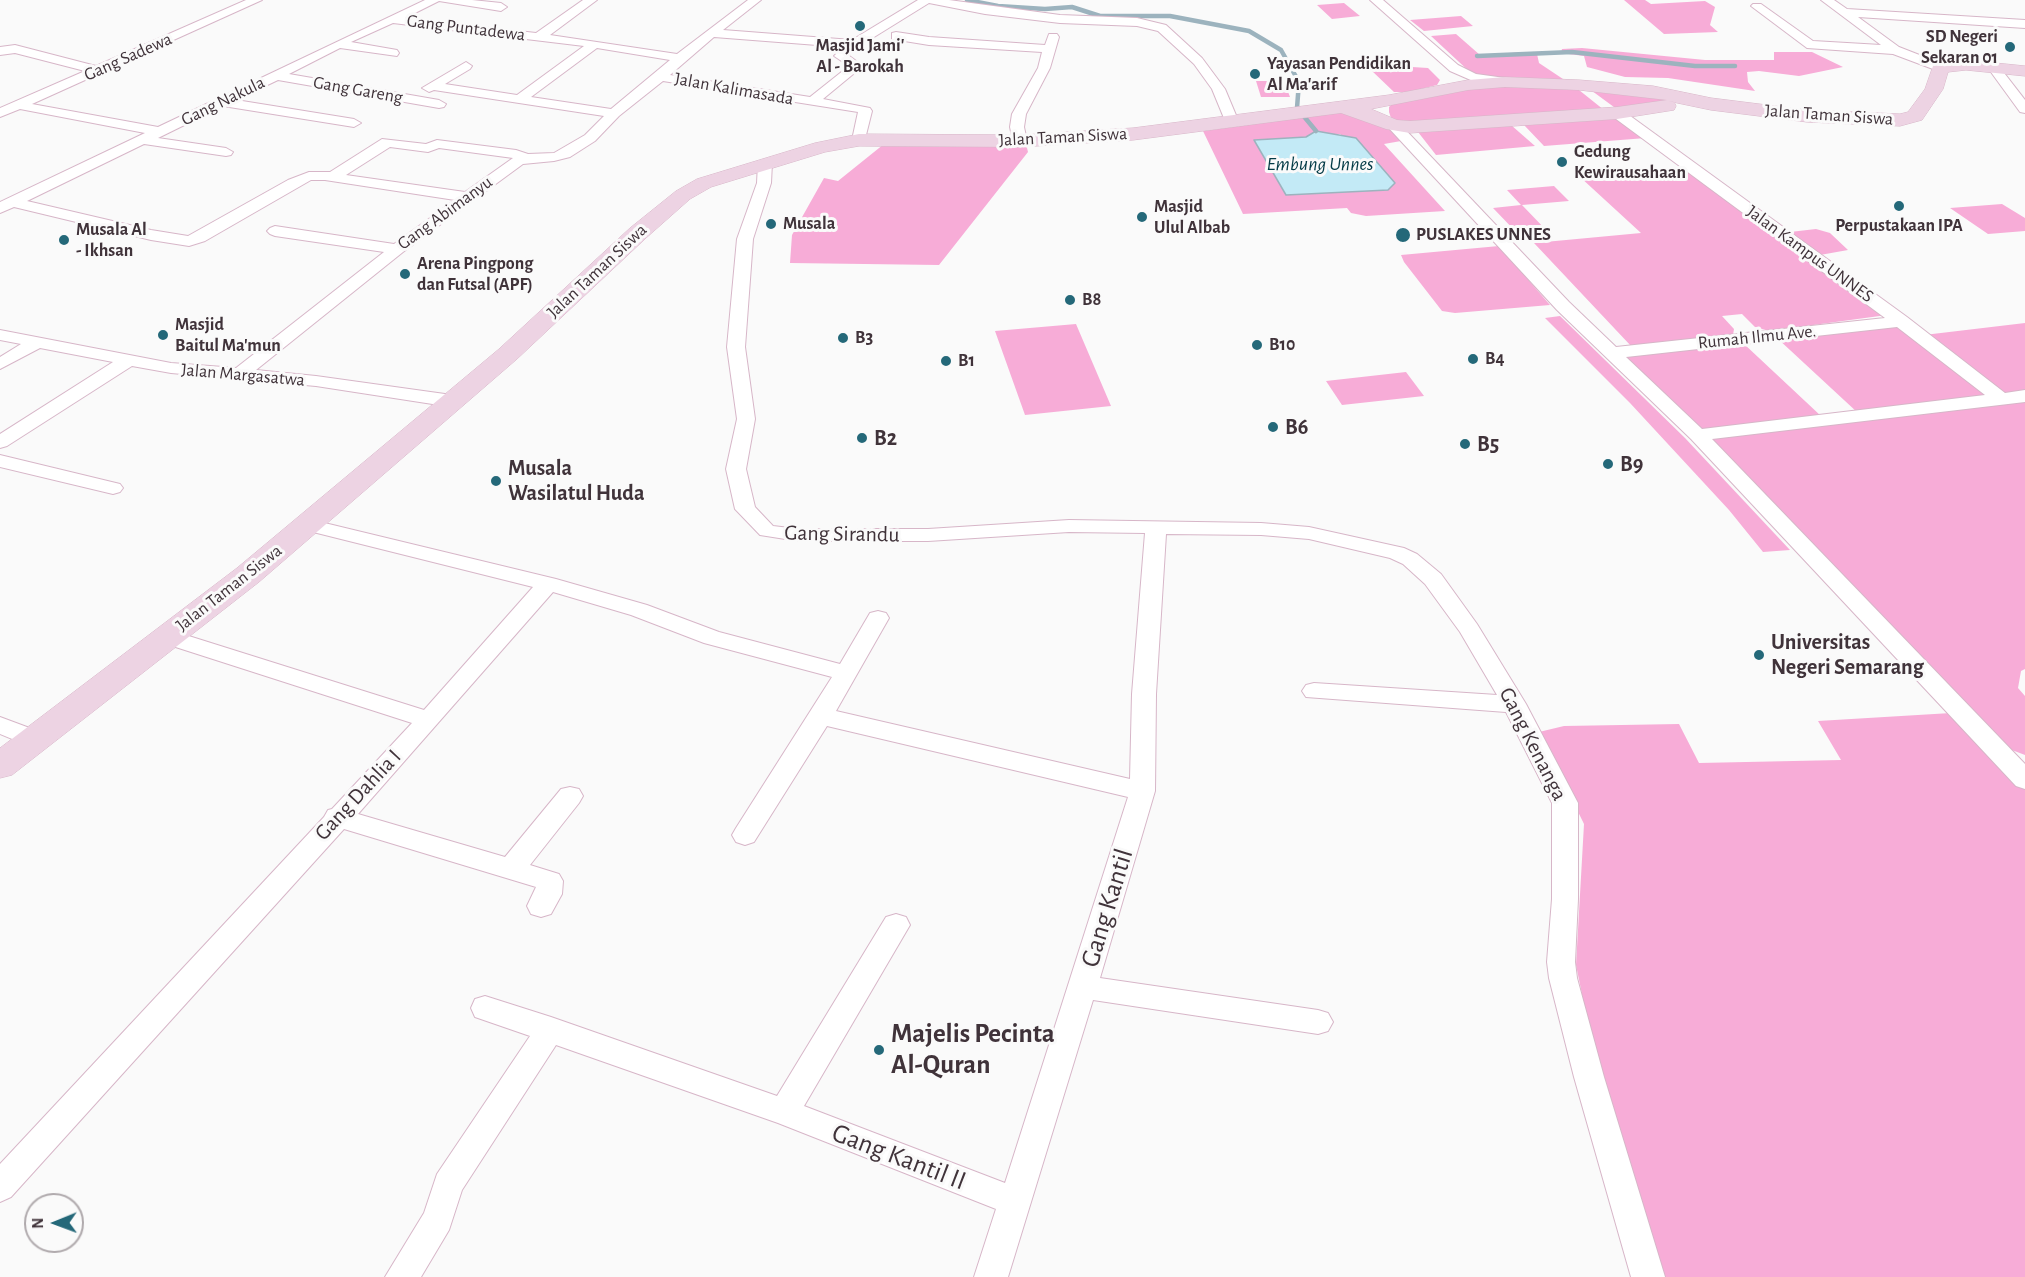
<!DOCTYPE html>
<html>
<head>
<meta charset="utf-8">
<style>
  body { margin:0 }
  #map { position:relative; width:2025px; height:1277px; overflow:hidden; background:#fafafa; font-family:"Alegreya Sans",sans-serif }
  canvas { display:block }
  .north { position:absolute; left:24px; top:1193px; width:60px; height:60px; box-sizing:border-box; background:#fafafa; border:2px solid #b0aaad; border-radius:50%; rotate:269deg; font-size:16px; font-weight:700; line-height:24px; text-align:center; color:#40333a }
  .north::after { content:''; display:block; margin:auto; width:21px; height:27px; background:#246879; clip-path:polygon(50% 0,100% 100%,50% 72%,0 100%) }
</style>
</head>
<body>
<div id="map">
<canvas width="2025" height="1277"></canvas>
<div class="north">N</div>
</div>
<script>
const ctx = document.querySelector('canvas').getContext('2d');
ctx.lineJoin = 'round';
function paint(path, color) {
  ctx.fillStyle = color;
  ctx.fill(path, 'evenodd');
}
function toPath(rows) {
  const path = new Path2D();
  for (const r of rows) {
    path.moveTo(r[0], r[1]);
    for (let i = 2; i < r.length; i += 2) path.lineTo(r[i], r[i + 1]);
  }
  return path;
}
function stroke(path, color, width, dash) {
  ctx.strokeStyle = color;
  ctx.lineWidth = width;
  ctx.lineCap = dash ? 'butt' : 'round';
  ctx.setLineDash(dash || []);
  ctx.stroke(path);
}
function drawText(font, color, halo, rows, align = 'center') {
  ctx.font = font + ' "Alegreya Sans",sans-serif';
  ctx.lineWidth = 6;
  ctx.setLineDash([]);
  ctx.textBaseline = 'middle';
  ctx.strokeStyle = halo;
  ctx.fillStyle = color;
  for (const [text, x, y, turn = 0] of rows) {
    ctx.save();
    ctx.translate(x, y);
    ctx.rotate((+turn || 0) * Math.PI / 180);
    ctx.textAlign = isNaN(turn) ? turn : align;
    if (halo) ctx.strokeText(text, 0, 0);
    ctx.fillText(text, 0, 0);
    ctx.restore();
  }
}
paint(toPath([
  [1624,0,1645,0,1651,4,1705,1,1715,7,1710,25,1718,32,1664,34],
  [1344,3,1360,16,1332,19,1317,5],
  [1461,16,1473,26,1424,31,1410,20],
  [1456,34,1480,55,1525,52,1537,54,1539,63,1566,81,1499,79,1472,74,1431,36],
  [1582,48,1705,60,1774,60,1774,52,1812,52,1843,67,1799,76,1759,71,1747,72,1748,82,1755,91,1668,78,1625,77,1587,67,1584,56,1561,53,1562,49],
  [1412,67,1428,68,1440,80,1437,85,1409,92,1394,92,1372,71],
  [1256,81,1284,81,1290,97,1261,97],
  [1512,84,1579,90,1604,110,1426,125,1392,121,1389,112,1389,107,1393,103,1471,86],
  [1588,88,1694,102,1672,102,1618,110],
  [1337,113,1351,113,1388,127,1396,135,1401,141,1384,144,1445,211,1366,216,1351,213,1347,208,1243,214,1203,131],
  [1316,131,1331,135,1341,134,1286,195,1254,140,1307,137],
  [1616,117,1646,138,1544,146,1524,125],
  [1511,125,1535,146,1436,155,1418,132],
  [884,144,1026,144,1028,152,939,265,790,263,792,235,824,178,838,181],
  [1690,169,1887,315,1769,331,1755,327,1742,314,1722,316,1734,329,1733,335,1631,346,1534,243,1641,233,1580,177],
  [1554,186,1569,201,1522,205,1548,232,1518,234,1493,208,1521,205,1507,190],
  [2002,204,2025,218,2025,231,1988,234,1950,208],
  [1816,229,1830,233,1848,250,1820,255,1790,232],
  [1499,246,1550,305,1455,313,1442,311,1404,262,1401,255],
  [1560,316,1685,438,1790,550,1763,552,1729,510,1630,403,1545,318],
  [2025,323,2025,392,2002,394,1924,335],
  [1076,324,1111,406,1025,415,995,331],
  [1901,325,1991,396,1858,413,1777,338],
  [1743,343,1821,416,1700,430,1624,356],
  [1406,372,1424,396,1342,405,1326,381],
  [2025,399,2025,669,2021,671,2018,688,2025,696,2025,755,1996,744,1708,438],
  [1951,713,2025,788,2025,1277,1661,1277,1596,1063,1576,965,1584,824,1539,732,1564,726,1679,724,1699,763,1841,760,1818,721]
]), '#f7acd7');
const water = toPath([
  [1316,131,1356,138,1395,183,1388,190,1286,195,1254,140,1306,137,1316,131]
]);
paint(water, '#c3eaf6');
stroke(water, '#9cb3be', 1.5);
stroke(toPath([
  [967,0,998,6,1045,9,1072,7,1100,16,1170,16,1249,31,1281,50,1299,82,1297,108,1316,131],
  [1477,56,1572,52,1695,66,1735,66],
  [1290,66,1320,68]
]), '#9cb3be', 4.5);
const minor = toPath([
  [246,0,262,0,32,104,158,127,425,0,472,0,501,3,507,7,501,11,439,1,405,18,536,33,583,0,597,0,550,35,677,54,748,0,761,0,723,30,852,40,918,0,949,0,1060,15,1137,18,1166,25,1202,58,1225,89,1238,120,1231,124,1226,123,1212,89,1194,64,1158,31,1137,26,1060,23,985,14,929,3,858,47,848,55,863,66,823,99,870,108,872,111,864,143,859,144,852,140,858,112,663,81,619,116,595,141,570,157,554,161,523,164,403,252,256,370,316,376,452,395,459,397,461,401,459,405,452,407,316,386,171,373,132,366,7,446,0,448,0,434,113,362,40,348,0,369,0,357,21,344,0,340,0,330,171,363,236,368,384,252,275,236,270,234,267,231,270,228,275,226,394,244,455,200,325,180,311,180,205,241,189,246,151,240,14,207,0,213,0,202,145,133,20,109,0,117,0,108,85,71,15,53,0,55,0,47,15,45,96,66,246,0],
  [393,23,584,46,517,95,445,84,470,69,472,66,466,62,422,88,429,92,434,90,604,116,585,135,554,153,528,154,516,150,437,140,426,144,382,139,330,172,309,172,288,180,188,236,151,230,27,201,144,144,226,156,231,155,233,152,226,148,158,138,223,106,354,127,361,123,354,119,236,100,278,80,439,108,444,107,446,104,439,100,289,74,340,48,397,56,399,53,397,50,351,42,393,23],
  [714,37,843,47,834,56,849,66,810,97,670,75,714,37],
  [597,48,670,60,611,109,531,97,597,48],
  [390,147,428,152,439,148,513,158,465,192,346,175,390,147],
  [1370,0,1383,0,1458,65,1476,74,1505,78,1511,82,1505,86,1473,81,1450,71,1370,0],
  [1821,0,1834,0,1847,9,2025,20,2025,28,1858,17,1899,47,1945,65,1947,68,1945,71,1941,72,1893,54,1807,48,1751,6,1753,4,1761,4,1813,41,1881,45,1821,0],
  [896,32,929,37,1045,45,1049,34,1057,34,1059,37,1050,68,1026,114,1024,127,1027,141,1025,144,1015,144,1013,141,1010,127,1012,114,1038,68,1042,52,929,45,892,39,892,33,896,32],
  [1994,64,1998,65,2025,100,2025,113,2020,112,1988,68,1994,64],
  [1617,109,1622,110,1907,317,2005,393,2025,390,2025,402,1712,439,2025,764,2025,789,2016,786,1691,439,1557,310,1386,125,1388,122,1398,122,1569,302,1616,347,1885,318,1612,116,1610,113,1617,109],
  [1897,327,1985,395,1702,429,1626,357,1897,327],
  [765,159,772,163,771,183,753,239,745,347,755,419,746,469,755,507,773,526,798,529,928,529,1069,520,1261,523,1309,527,1404,548,1417,554,1441,574,1477,624,1526,704,1578,803,1578,899,1575,962,1577,978,1604,1077,1665,1277,1631,1277,1574,1077,1549,978,1547,962,1552,899,1552,803,1506,712,1306,697,1302,691,1306,685,1314,683,1497,695,1460,632,1425,584,1403,564,1390,558,1309,539,1261,535,1166,534,1156,694,1155,791,1100,978,1318,1010,1328,1013,1333,1022,1328,1031,1318,1034,1093,1000,1008,1277,974,1277,996,1209,778,1123,556,1045,462,1190,449,1230,421,1277,385,1277,424,1213,437,1174,530,1036,475,1017,471,1008,475,999,485,996,551,1017,777,1096,886,917,896,914,906,917,910,925,804,1106,1005,1183,1128,797,827,726,754,842,745,845,736,842,732,835,736,828,832,677,704,643,631,615,553,592,358,814,505,857,561,789,570,787,579,789,583,796,579,803,530,865,559,874,563,881,562,894,551,914,541,917,531,914,527,906,536,887,344,829,11,1197,0,1202,0,1164,324,817,328,810,332,809,412,723,160,642,157,637,160,632,168,630,176,632,424,710,533,587,301,529,298,525,301,521,308,519,556,579,647,605,719,632,840,664,870,613,878,611,886,613,889,618,836,711,1130,779,1132,694,1145,533,1069,532,928,541,798,541,760,535,735,509,726,469,737,419,727,347,737,239,757,183,758,163,765,159],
  [0,455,120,484,123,488,120,492,113,494,0,467,0,455],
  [0,717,43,733,46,739,43,745,34,748,0,734,0,717]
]);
const secondary = toPath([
  [1966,60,2025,66,2025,76,1966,70,1948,72,1943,89,1922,120,1900,126,1807,122,1711,110,1668,101,1674,102,1676,106,1674,110,1617,119,1410,133,1386,129,1341,113,1133,140,1020,147,859,146,825,152,711,187,690,199,646,238,517,359,259,582,12,775,0,778,0,748,237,568,499,349,630,228,676,191,697,179,815,143,859,134,1020,135,1133,128,1389,95,1468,80,1505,77,1579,80,1653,86,1711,98,1807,110,1900,114,1908,112,1925,89,1933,66,1944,62,1966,60],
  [1505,87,1579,90,1667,100,1617,107,1410,121,1397,120,1371,109,1468,90,1505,87]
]);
stroke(minor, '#d7b6c8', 2);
stroke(secondary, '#d7b6c8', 1);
paint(minor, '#fff');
paint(secondary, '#edd3e3');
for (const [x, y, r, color] of [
  [860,26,6,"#246879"],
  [2010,47,6,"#246879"],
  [1255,74,6,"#246879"],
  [1562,162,6,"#246879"],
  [1899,206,6,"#246879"],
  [1142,217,6,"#246879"],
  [771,224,6,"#246879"],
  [1403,235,8,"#246879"],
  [64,240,6,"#246879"],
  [405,274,6,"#246879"],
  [1070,300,6,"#246879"],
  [163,335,6,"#246879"],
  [843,338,6,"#246879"],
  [1257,345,6,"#246879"],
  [1473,359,6,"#246879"],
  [946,361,6,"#246879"],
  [1273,427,6,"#246879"],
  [862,438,6,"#246879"],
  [1465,444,6,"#246879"],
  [1608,464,6,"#246879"],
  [496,481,6,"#246879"],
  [1759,655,6,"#246879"],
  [879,1050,6,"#246879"]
]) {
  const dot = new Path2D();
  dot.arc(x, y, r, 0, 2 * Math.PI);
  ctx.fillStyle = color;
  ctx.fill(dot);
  stroke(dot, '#fafafa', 2);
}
drawText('18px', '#40333a', '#fafafa', [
  ["Gang Puntadewa",466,28,7],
  ["Gang Sadewa",128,57,-24],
  ["Jalan Kalimasada",734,89,10],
  ["Gang Gareng",358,90,10],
  ["Gang Nakula",223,101,-26],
  ["Jalan Taman Siswa",1829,115,4],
  ["Jalan Taman Siswa",1063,137,-3],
  ["Gang Abimanyu",445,213,-36],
  ["Jalan Kampus UNNES",1810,254,36],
  ["Jalan Taman Siswa",597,271,-43],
  ["Rumah Ilmu Ave.",1757,337,-6],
  ["Jalan Margasatwa",243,375,5],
  ["Jalan Taman Siswa",229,588,-38]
]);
drawText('bold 18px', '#40333a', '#fafafa', [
  ["SD Negeri",1998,37,"right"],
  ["Sekaran 01",1998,58,"right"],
  ["Masjid Jami'",860,46,"center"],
  ["Al - Barokah",860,67,"center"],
  ["Yayasan Pendidikan",1267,64],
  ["Al Ma'arif",1267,85],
  ["Gedung",1574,152],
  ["Kewirausahaan",1574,173],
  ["Masjid",1154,207],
  ["Ulul Albab",1154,228],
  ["Musala",783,224],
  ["Perpustakaan IPA",1899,226,"center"],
  ["Musala Al",76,230],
  ["- Ikhsan",76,251],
  ["PUSLAKES UNNES",1416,235],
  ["Arena Pingpong",417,264],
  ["dan Futsal (APF)",417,285],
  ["B8",1082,300],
  ["Masjid",175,325],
  ["Baitul Ma'mun",175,346],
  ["B3",855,338],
  ["B10",1269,345],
  ["B4",1485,359],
  ["B1",958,361]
], 'left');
drawText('italic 20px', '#043b47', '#fafafa', [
  ["Embung Unnes",1320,164]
]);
drawText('bold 22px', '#40333a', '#fafafa', [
  ["B6",1285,427],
  ["B2",874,438],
  ["B5",1477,444],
  ["B9",1620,464],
  ["Musala",508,468],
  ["Wasilatul Huda",508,493],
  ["Universitas",1771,642],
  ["Negeri Semarang",1771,667]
], 'left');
drawText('22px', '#40333a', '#fafafa', [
  ["Gang Sirandu",842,534,1],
  ["Gang Kenanga",1533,744,63],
  ["Gang Dahlia I",358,795,-47]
]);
drawText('27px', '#40333a', '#fafafa', [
  ["Gang Kantil",1107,908,-73],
  ["Gang Kantil II",899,1157,21]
]);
drawText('bold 27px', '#40333a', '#fafafa', [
  ["Majelis Pecinta",891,1034],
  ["Al-Quran",891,1065]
], 'left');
</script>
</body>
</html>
